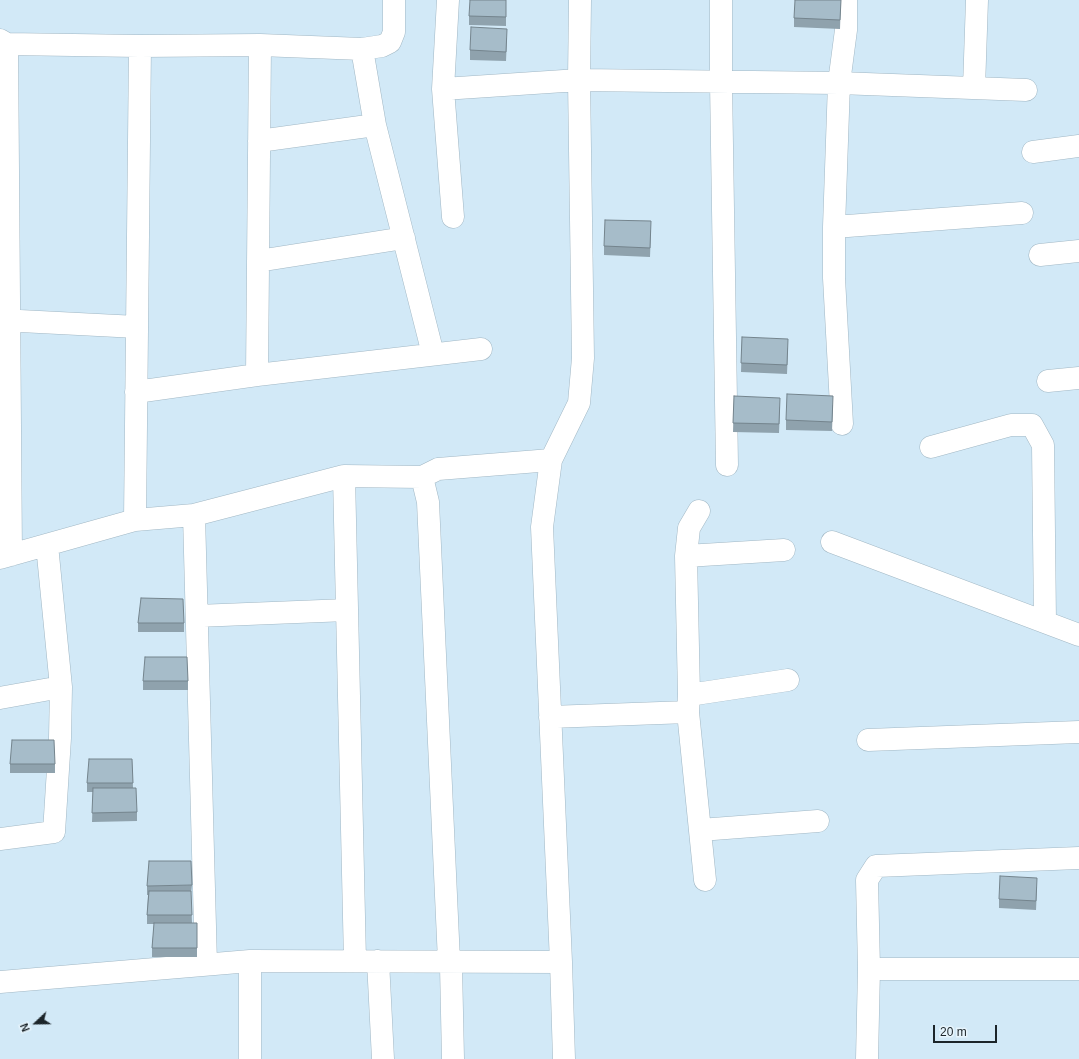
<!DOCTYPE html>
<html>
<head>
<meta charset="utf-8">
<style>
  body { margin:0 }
  #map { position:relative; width:1079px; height:1059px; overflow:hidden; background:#d2e9f7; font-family:Arial,sans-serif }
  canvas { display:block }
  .north { position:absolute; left:16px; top:1003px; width:40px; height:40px; -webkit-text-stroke:3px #e7f5fd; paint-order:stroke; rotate:248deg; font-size:11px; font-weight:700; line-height:16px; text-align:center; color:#1c252a }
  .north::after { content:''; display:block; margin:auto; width:14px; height:18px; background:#1c252a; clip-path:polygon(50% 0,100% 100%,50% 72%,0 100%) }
  .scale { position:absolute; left:933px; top:1025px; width:64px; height:18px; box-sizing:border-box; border:2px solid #1c252a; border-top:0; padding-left:5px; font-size:12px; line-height:14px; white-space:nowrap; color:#1c252a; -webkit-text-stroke:3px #e7f5fd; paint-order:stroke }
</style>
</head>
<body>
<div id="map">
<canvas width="1079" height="1059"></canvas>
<div class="north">N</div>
<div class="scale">20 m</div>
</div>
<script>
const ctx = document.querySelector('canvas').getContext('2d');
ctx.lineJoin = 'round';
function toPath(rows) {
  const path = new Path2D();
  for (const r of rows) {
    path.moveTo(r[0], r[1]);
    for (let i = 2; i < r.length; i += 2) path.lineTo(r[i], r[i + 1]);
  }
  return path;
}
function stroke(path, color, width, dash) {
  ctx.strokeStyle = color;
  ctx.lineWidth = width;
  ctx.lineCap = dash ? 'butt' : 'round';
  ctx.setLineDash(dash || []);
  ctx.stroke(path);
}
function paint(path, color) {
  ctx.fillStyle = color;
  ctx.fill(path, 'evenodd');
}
const minor = toPath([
  [448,0,443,89,453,217],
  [721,0,721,82,727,465],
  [846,0,846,30,839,83,1026,90],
  [0,40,7,44,140,46,260,45,362,49,382,46,390,42,394,32,394,0],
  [7,44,11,555],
  [362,49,375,125,433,354],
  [974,88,977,0],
  [443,89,579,80,839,83,834,227,834,278,842,424],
  [259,141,375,125],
  [1033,152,1079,146],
  [834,227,1022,213],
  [1040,255,1079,251],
  [258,261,404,238],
  [0,320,137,327],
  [257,375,260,45],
  [1048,381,1079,378],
  [136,392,257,375,481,349],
  [931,447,1011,425,1032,425,1043,445,1045,622],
  [344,476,422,477,438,469,551,460],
  [422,477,428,502,449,961,451,966,453,1059],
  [135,520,140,46],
  [832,542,1079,635],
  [686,556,784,550],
  [0,558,135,520,194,515],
  [197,616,347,610],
  [689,695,788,680],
  [0,698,61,687],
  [688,712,689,695,686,556,689,528,699,511],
  [550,717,688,712,705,880],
  [868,740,1079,732],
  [700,830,818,821],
  [0,839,54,832,60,738,61,687,47,545],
  [250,961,250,1059],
  [378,961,383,1059],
  [561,962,542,527,551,460,579,403,583,358,579,80,580,0],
  [206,964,194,515,344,476,355,961],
  [869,969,1079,969],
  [0,982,250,961,561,962,564,1059],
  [867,1059,869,969,867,880,876,866,1079,858]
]);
stroke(minor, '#a1b7c4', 23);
stroke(minor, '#fff', 22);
paint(toPath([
  [506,0,506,26,469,25,469,16],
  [841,0,840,29,794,27,794,18],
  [507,38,506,61,470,60,470,50],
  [651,230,650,257,604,255,604,246],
  [742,337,788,348,787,374,741,372],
  [734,396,780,407,779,433,733,432],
  [833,405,832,431,786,430,786,420],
  [138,623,184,623,184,632,138,632],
  [143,681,188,681,188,690,143,690],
  [132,759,133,788,137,812,137,821,92,822,93,792,87,792,87,783],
  [10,764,55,764,55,773,10,773],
  [192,885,191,894,192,923,197,923,197,957,152,957,152,948,154,924,147,924,147,915,148,895,147,895,147,886],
  [1037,887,1036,910,999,908,999,899]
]), '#8fa2ad');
const building = toPath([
  [470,0,506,0,506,17,469,16,470,0],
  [795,0,841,0,840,20,794,18,795,0],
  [471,27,507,29,506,52,470,50,471,27],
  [605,220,651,221,650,248,604,246,605,220],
  [742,337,788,339,787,365,741,363,742,337],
  [787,394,833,396,832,422,786,420,787,394],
  [734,396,780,398,779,424,733,423,734,396],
  [141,598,183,599,184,623,138,623,141,598],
  [145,657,187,657,188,681,143,681,145,657],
  [12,740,54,740,55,764,10,764,12,740],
  [89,759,132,759,133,783,87,783,89,759],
  [93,788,136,788,137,812,92,813,93,788],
  [149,861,191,861,192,885,147,886,149,861],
  [1000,876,1037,878,1036,901,999,899,1000,876],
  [149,891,191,891,192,915,147,915,149,891],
  [154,923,197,923,197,948,152,948,154,923]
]);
paint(building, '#a6bcc9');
stroke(building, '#74848d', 1);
</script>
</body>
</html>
